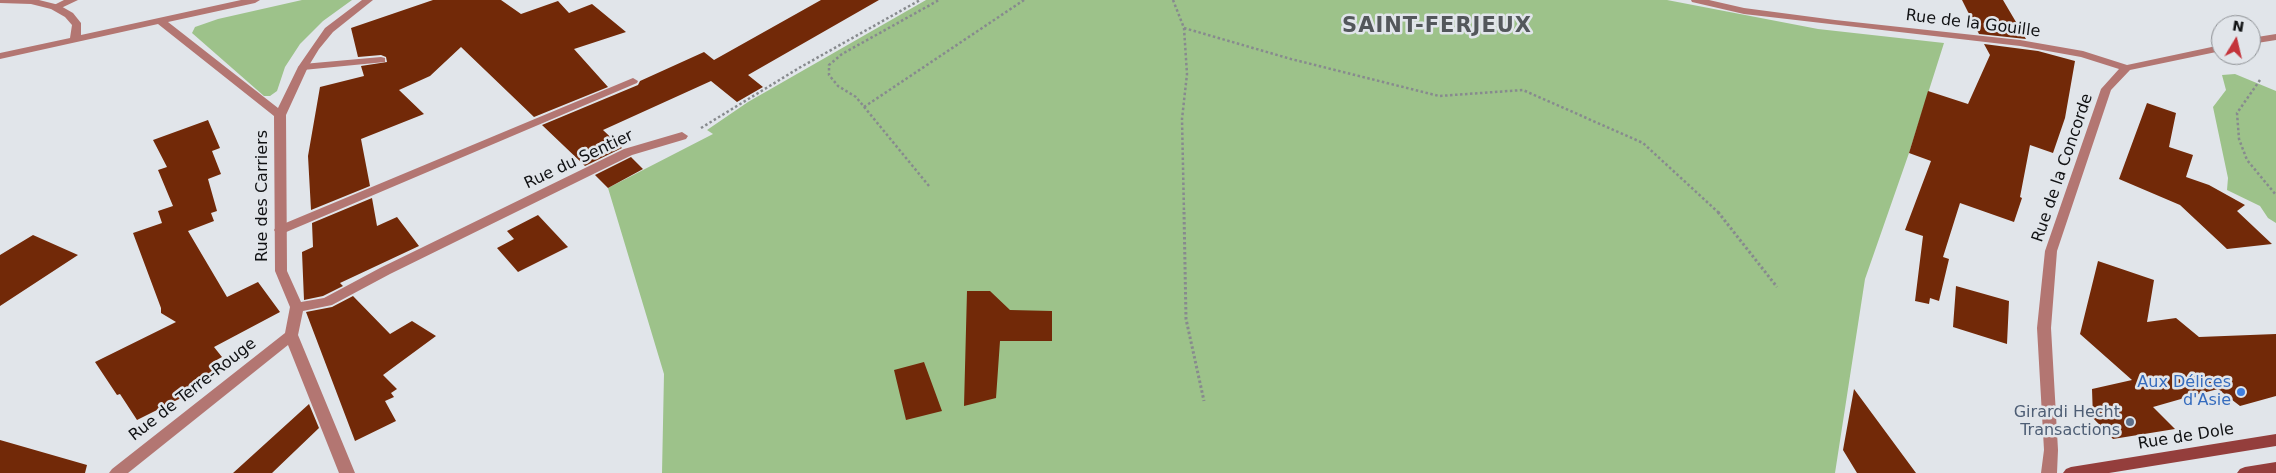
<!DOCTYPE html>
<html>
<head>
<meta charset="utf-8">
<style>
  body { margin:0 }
  #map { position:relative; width:2276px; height:473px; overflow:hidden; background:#e1e5ea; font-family:"DejaVu Sans",sans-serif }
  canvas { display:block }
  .north { position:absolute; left:2211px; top:15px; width:50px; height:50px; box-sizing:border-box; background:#e1e5ea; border:1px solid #8d9094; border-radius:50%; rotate:9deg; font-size:14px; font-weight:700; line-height:20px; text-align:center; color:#101113 }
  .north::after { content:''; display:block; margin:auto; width:18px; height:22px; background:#c4343b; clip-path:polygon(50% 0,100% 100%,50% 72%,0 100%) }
</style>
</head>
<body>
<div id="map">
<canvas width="2276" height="473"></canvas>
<div class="north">N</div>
</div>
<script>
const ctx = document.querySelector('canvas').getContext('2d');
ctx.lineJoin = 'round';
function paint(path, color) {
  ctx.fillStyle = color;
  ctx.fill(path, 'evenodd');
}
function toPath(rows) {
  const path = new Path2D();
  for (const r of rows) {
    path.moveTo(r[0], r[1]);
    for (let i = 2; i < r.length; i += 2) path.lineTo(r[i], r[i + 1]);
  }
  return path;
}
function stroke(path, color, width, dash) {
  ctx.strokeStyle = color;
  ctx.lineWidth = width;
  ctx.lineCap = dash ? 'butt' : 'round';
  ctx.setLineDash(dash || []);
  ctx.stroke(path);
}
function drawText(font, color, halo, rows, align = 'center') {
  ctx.font = font + ' "DejaVu Sans",sans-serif';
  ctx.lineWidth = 5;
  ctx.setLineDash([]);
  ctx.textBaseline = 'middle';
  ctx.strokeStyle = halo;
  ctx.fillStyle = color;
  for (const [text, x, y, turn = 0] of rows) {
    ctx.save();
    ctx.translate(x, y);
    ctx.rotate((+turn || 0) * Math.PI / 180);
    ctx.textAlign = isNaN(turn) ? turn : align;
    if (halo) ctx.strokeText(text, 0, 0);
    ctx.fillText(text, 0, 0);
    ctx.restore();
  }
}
paint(toPath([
  [302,0,352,0,323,21,300,44,285,67,277,91,270,96,264,96,192,33,195,27,218,19],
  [926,0,1667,0,1818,29,1944,43,1909,153,1865,279,1835,473,662,473,664,374,608,188,713,134,707,130,748,102],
  [2235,74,2276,91,2276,223,2268,218,2260,206,2227,190,2228,178,2213,107,2226,90,2222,75]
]), '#9dc28a');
paint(toPath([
  [433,0,501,0,521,14,558,1,569,13,592,4,626,32,574,49,608,87,534,117,461,47,430,76,399,90,424,114,361,139,370,186,311,210,308,156,320,87,364,76,361,66,387,62,386,57,381,55,358,57,351,28],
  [821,0,879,0,748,75,763,87,737,102,711,81,603,130,622,148,585,166,542,125,638,85,640,81,704,52,714,60],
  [1962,0,2003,0,2026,39,1979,34],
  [1984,44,2038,51,2075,61,2065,118,2053,153,2030,145,2020,197,2022,198,2014,222,1960,203,1943,257,1949,259,1939,301,1930,298,1929,304,1915,301,1923,236,1905,230,1931,161,1909,153,1928,91,1968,104,1990,55],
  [2147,103,2176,113,2169,147,2193,155,2186,177,2209,185,2245,205,2237,211,2272,244,2227,249,2180,205,2119,179],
  [208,120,220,148,212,151,221,174,208,179,217,211,211,213,214,221,188,231,227,297,258,282,280,312,214,347,222,357,213,362,218,369,193,392,137,420,120,394,117,395,95,362,176,322,161,313,161,308,133,233,162,223,158,211,173,206,158,170,167,167,153,140],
  [631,157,643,169,608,188,595,175],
  [372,198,377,226,397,217,419,246,340,283,343,286,323,296,304,300,302,252,313,247,312,223],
  [538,215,568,247,518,272,497,248,514,239,507,231],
  [33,235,78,255,0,306,0,255],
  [2098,261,2154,280,2147,322,2176,318,2199,337,2276,334,2276,396,2240,406,2218,389,2195,395,2153,407,2175,429,2113,439,2093,418,2092,389,2132,380,2080,334],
  [1956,286,2009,301,2007,344,1953,327],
  [967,291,990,291,1010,310,1052,311,1052,341,1000,341,996,398,964,406],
  [353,296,390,334,412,321,436,336,383,375,397,389,391,393,394,397,385,401,396,421,355,441,306,312,332,307],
  [924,362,942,411,906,420,894,370],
  [1854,389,1916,473,1857,473,1843,450],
  [309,404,319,428,272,473,233,473],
  [0,440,87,465,85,473,0,473]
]), '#722908');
stroke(toPath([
  [1173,0,1184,28,1187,74,1182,119,1184,213],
  [1184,28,1291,59,1439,96,1523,90,1643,143,1719,213],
  [2260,80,2237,113,2239,139,2247,160,2276,195],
  [864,107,1024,0],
  [701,128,799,68,920,0],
  [929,186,856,97,838,86,829,75,829,65,842,54,939,0]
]), '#878a8e', 2.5, [2.5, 2.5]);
stroke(toPath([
  [1184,212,1186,319,1204,401],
  [1718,212,1777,287]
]), '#878a8e', 3, [2.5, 2.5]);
paint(toPath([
  [64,0,78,0,59,9,51,9,50,7,64,0],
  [381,57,385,58,385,62,303,70,298,67,303,64,381,57],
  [633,78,638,81,637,83,284,233,276,233,274,230,276,227,633,78]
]), '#b37672');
paint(toPath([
  [0,0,39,0,59,5,73,13,81,23,81,35,241,0,260,0,255,3,168,22,278,108,298,67,325,28,362,0,373,0,333,32,319,49,308,67,286,115,287,271,301,302,324,298,380,268,624,149,682,132,688,136,686,139,632,155,390,274,332,305,303,311,298,335,355,473,339,473,288,345,128,473,109,473,112,469,285,333,290,307,275,271,274,116,158,24,0,59,0,53,70,38,72,25,65,17,51,9,31,4,0,3,0,0],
  [1691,0,1709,0,1744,8,1835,20,2020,40,2083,51,2127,65,2221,45,2221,51,2130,70,2111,90,2057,251,2051,328,2058,450,2057,473,2041,473,2044,450,2037,328,2045,251,2101,89,2119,69,2081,57,2020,46,1744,14,1692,2,1691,0],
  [2276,34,2276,40,2251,44,2251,38,2276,34]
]), '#b37672');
paint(toPath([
  [2276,434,2276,446,2109,473,2063,473,2066,469,2071,467,2276,434],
  [2276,462,2276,473,2237,473,2240,469,2245,467,2276,462]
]), '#943e3c');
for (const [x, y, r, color] of [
  [2241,392,5,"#3f7fe0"],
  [2130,422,5,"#5c6f8a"]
]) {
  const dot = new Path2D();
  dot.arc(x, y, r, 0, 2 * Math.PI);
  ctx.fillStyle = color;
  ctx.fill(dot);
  stroke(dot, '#e1e5ea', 2);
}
drawText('16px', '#101113', '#e1e5ea', [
  ["Rue de la Gouille",1973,24,7],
  ["Rue du Sentier",579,160,-25],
  ["Rue de la Concorde",2063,168,-71],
  ["Rue des Carriers",263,196,-90],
  ["Rue de Terre-Rouge",193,390,-38],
  ["Rue de Dole",2186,437,-9]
]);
drawText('16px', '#366cbe', '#e1e5ea', [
  ["Aux Délices",2231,383],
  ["d'Asie",2231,401]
], 'right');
drawText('16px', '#4e5e75', '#e1e5ea', [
  ["Girardi Hecht",2120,413],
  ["Transactions",2120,431]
], 'right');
ctx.letterSpacing = '1px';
drawText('bold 21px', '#53575b', '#e1e5ea', [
  ["SAINT-FERJEUX",1437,27]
]);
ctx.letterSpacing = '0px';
</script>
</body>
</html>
